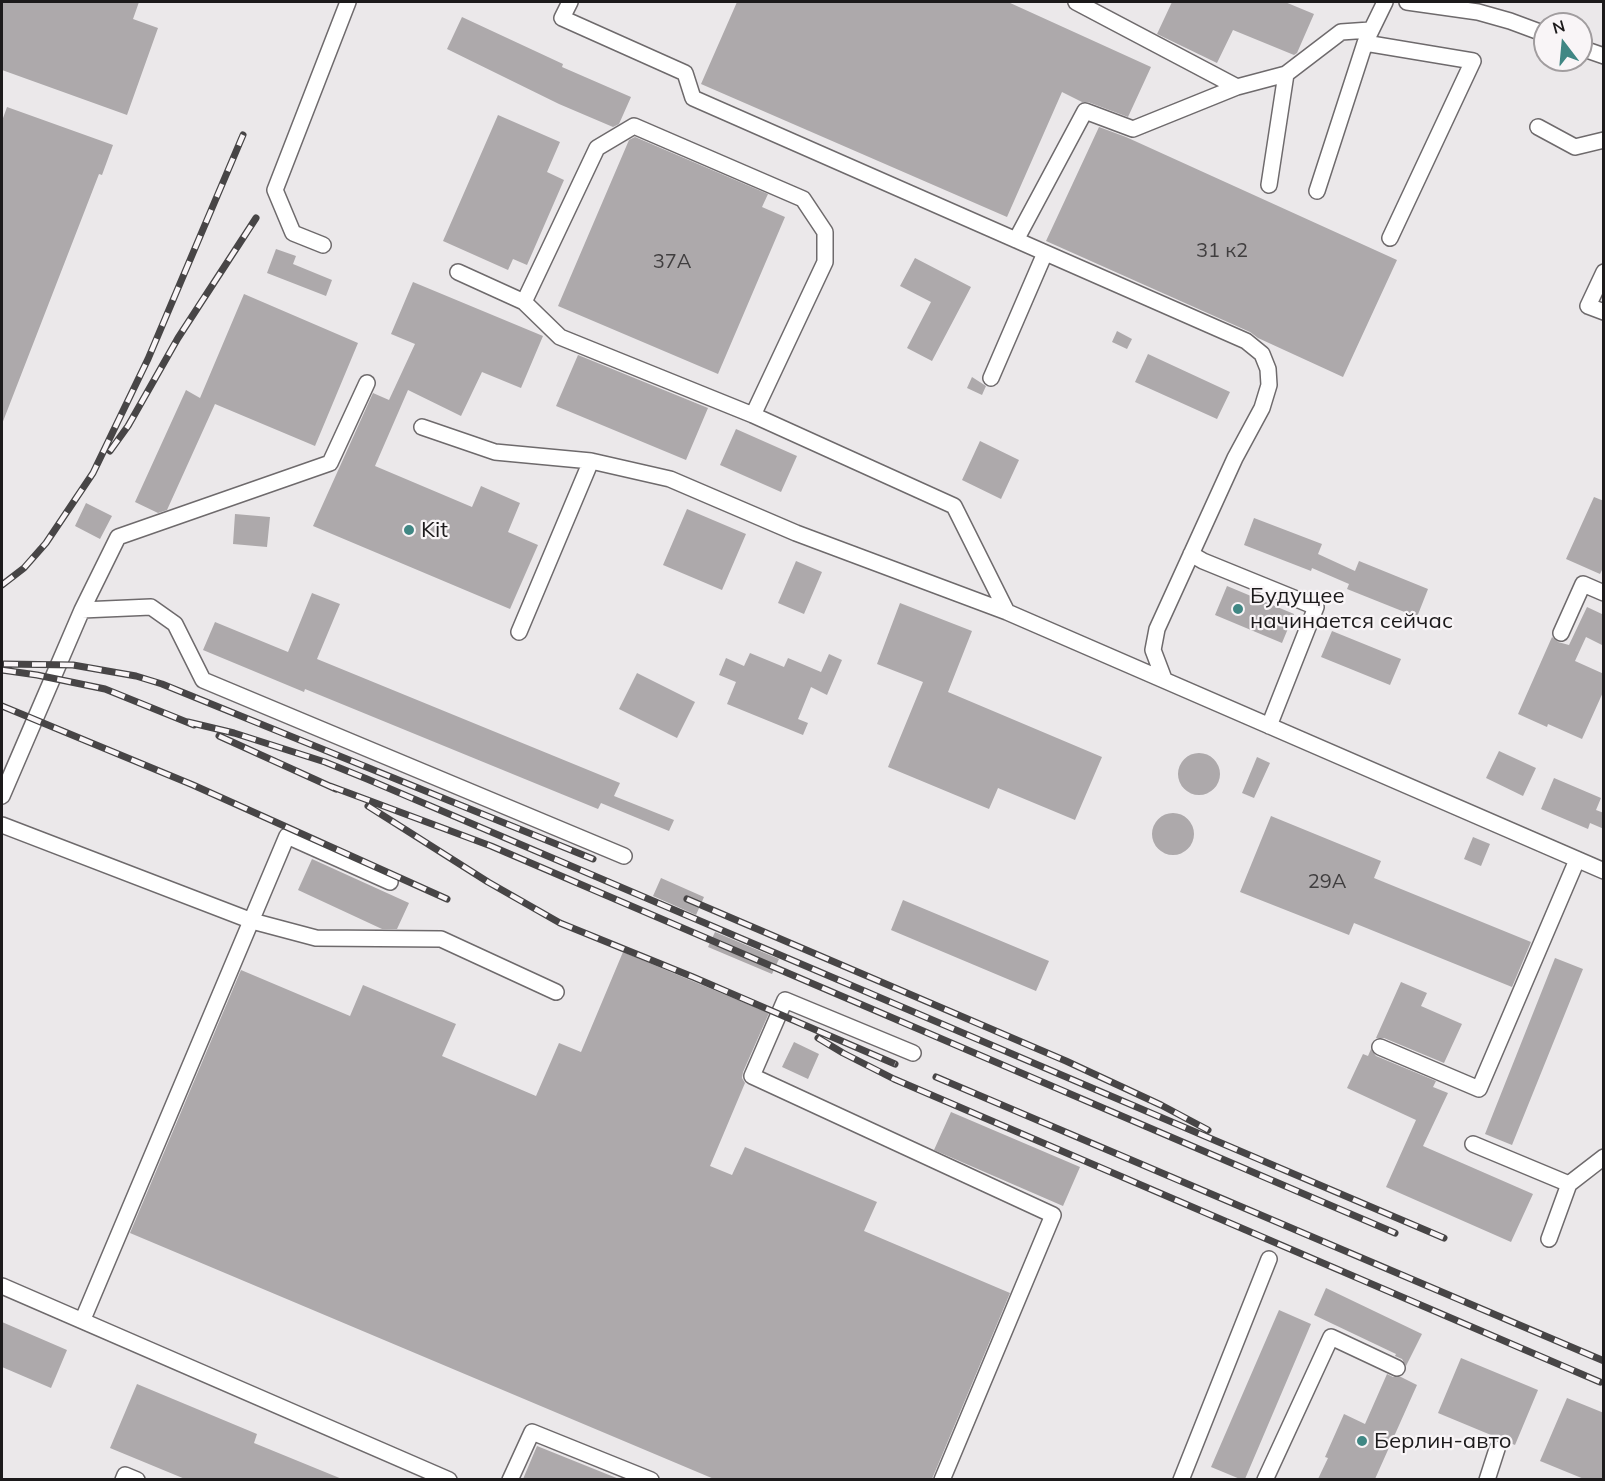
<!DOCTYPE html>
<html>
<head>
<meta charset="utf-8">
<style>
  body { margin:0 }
  #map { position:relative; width:1605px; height:1481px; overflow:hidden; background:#ebe8ea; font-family:Mulish,sans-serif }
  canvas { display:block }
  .frame { position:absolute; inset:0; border:3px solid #1c1a1b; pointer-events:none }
  .north { position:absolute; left:1533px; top:12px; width:60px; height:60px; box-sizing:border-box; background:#f9f5f7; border:2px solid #a19d9f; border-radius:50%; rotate:344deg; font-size:16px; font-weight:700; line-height:24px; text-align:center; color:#1c1a1b }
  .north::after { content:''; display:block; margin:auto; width:21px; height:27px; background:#408784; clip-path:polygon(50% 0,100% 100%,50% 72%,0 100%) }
</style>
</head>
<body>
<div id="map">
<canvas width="1605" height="1481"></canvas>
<div class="frame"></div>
<div class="north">N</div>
</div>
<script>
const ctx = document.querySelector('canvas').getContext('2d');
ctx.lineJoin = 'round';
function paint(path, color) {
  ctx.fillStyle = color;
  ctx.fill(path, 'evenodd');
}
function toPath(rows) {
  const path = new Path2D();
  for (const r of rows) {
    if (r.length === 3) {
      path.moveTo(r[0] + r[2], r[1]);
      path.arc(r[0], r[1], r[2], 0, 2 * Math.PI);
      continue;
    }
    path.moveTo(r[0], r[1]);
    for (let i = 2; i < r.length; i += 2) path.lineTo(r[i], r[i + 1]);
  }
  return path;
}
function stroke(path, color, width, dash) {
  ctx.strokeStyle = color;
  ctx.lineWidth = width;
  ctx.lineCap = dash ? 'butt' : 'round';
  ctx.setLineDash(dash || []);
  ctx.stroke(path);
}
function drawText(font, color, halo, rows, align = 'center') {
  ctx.font = font + ' Mulish,sans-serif';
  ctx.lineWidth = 4.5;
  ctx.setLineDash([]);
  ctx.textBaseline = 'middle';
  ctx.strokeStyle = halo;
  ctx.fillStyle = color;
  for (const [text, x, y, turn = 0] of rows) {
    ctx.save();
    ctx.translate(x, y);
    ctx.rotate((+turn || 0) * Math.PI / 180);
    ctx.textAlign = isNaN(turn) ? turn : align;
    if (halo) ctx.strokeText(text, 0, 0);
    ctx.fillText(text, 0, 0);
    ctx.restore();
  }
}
paint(toPath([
  [2,2,139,2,133,19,158,28,127,115,2,70],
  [737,2,1008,2,1151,67,1128,117,1088,102,1082,102,1062,92,1007,217,701,84],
  [1172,2,1285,2,1314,14,1297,53,1294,55,1233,30,1217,63,1157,34],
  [462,17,563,64,562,67,631,97,619,124,613,127,559,104,447,49],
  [7,107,113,145,102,175,99,174,2,424,2,121],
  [498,115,560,142,547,172,564,180,527,265,513,259,508,270,443,241],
  [1099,127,1126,137,1397,260,1343,377,1258,338,1250,332,1046,241],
  [635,137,768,194,762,207,785,217,718,374,558,306,629,140],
  [276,249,296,256,293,264,332,280,326,296,267,273],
  [915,258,971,287,932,361,907,348,931,302,900,286],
  [413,282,543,336,521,388,482,372,461,416,408,390,375,466,472,507,481,486,520,503,508,532,538,545,510,609,313,526,373,393,389,400,415,344,391,334],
  [244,294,358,343,315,446,215,404,167,510,158,513,135,502,186,390,200,398],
  [1117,331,1132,339,1127,349,1112,342],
  [1148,354,1230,392,1217,419,1135,382],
  [578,355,708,408,686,460,556,406],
  [972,377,986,386,982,395,967,388],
  [736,429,797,456,781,492,720,465],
  [980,441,1019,460,1001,499,962,480],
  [1594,497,1604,501,1604,566,1600,574,1566,559],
  [86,503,112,516,100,539,75,526],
  [687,509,746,534,722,590,663,565],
  [235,514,270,517,267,547,233,544],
  [1254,518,1322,544,1318,554,1355,571,1359,561,1428,589,1417,617,1347,589,1349,584,1312,568,1311,571,1244,545],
  [796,561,822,572,804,614,778,603],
  [1227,586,1294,614,1282,643,1215,615],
  [312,593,340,604,317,659,620,783,614,796,674,820,669,831,601,803,598,809,305,689,304,692,203,650,215,622,288,652],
  [900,603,972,631,948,692,1102,757,1075,820,998,788,989,809,888,767,923,682,877,664],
  [1587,607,1604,615,1604,646,1586,637,1575,661,1604,674,1604,690,1582,739,1548,724,1547,727,1518,714,1552,637,1558,642,1569,645],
  [1332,631,1401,659,1390,685,1321,657],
  [750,653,784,667,788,658,821,672,829,654,842,660,827,695,811,687,798,719,808,723,803,735,727,704,736,682,719,675,726,658,744,666],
  [637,673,695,702,677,738,619,709],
  [1499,751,1536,768,1523,796,1486,778],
  [1199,774,21],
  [1257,757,1270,763,1254,798,1242,793],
  [1554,778,1601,798,1596,810,1604,813,1604,829,1590,823,1588,829,1541,809],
  [1173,834,21],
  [1271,816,1381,861,1374,878,1531,942,1512,987,1354,923,1349,935,1240,892],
  [1473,837,1490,844,1481,866,1464,859],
  [312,859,409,903,397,929,382,929,298,890],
  [661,878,704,897,696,915,653,896],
  [903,900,1049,961,1036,991,891,930],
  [715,932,779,959,772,974,708,947],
  [623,952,769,1013,743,1072,742,1078,745,1083,710,1166,732,1175,745,1147,877,1202,864,1231,1010,1293,932,1479,714,1479,130,1233,241,970,350,1016,363,985,456,1024,442,1056,536,1096,559,1043,581,1052],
  [1555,958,1583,969,1512,1145,1485,1134],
  [1401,982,1427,993,1421,1006,1462,1024,1444,1063,1384,1038,1376,1038],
  [794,1042,819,1054,808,1079,782,1067],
  [1371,1049,1376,1056,1436,1081,1433,1087,1448,1093,1423,1146,1533,1194,1511,1242,1386,1187,1416,1120,1347,1088,1363,1054,1368,1056],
  [951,1112,1080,1167,1063,1206,934,1150],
  [1326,1288,1422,1334,1406,1366,1402,1359,1395,1356,1396,1354,1314,1315],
  [1279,1310,1311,1324,1245,1479,1240,1479,1211,1467],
  [2,1322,67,1350,51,1388,2,1367],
  [1461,1358,1538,1390,1515,1445,1438,1413],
  [1387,1374,1393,1377,1401,1377,1417,1385,1375,1479,1318,1479,1328,1458,1325,1457,1344,1414,1365,1424],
  [137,1384,257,1434,254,1443,342,1479,185,1479,110,1448],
  [1567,1398,1604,1413,1604,1479,1584,1479,1540,1461],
  [537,1446,619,1479,523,1479]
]), '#ada9ab');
const minor = toPath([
  [570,2,562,18,685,73,693,98,1246,341,1262,354,1268,369,1269,385,1262,408,1235,458,1157,629,1153,650,1164,679],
  [1076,2,1237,87,1286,74],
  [1385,2,1365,43,1473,61,1390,238],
  [1407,2,1478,12,1510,21,1545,34],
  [1581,48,1604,56],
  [1538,127,1575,147,1604,140],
  [1269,185,1286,74,1341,32,1370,30],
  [1317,191,1365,43],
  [1016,240,1085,111,1133,129,1237,87],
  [323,245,293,233,275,190,348,2],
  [458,272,524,302,560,337,753,415,954,506,1007,612,1604,871],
  [1604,272,1588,306,1604,312],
  [524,302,597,148,634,126,803,199,825,232,825,262,753,415],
  [991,378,1045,253],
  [422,427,495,452,591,461,670,479,796,533,1007,612],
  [1191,554,1203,561,1316,607,1269,726],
  [82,610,151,607,175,624,203,680,624,856],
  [519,632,591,461],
  [1561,633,1583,584,1604,593],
  [2,796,82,610,118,537,330,463,367,383],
  [2,825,252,921,316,938,441,939,556,992],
  [1380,1047,1479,1089,1577,860],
  [913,1053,785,1000,752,1076,1053,1215,942,1480],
  [1473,1144,1569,1184,1604,1157],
  [1549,1239,1569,1184],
  [2,1286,449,1480],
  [83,1319,287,836,390,882],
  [123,1480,125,1475,137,1480],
  [510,1480,532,1432,651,1480],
  [1181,1480,1269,1259],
  [1265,1480,1331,1337,1397,1368],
  [1487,1480,1497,1449]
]);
stroke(minor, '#6e6a6c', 18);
stroke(minor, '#fff', 15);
const rail = toPath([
  [110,451,128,426,178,338,256,218],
  [2,585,24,568,46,543,93,473,148,359,243,135],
  [4,664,73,665,136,676,162,684,593,859],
  [2,670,37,675,105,689,194,725],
  [2,706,193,785,447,899],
  [188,722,234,733,325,762,367,779,1444,1238],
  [219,736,336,789],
  [330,786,491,846,1395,1233],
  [368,806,488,882,560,923,693,977,895,1064],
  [687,899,1066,1061,1161,1105,1208,1130],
  [818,1038,843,1053,894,1079,1600,1382],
  [936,1077,1604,1361]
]);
stroke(rail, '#474546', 7);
stroke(rail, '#f9f5f7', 4.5, [14]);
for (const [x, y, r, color] of [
  [409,530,6,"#408784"],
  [1238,609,6,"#408784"],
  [1362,1441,6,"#408784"]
]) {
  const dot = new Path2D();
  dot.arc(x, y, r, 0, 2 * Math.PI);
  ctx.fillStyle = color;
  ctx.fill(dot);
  stroke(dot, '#f9f5f7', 2);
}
drawText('20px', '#403e3f', null, [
  ["31 к2",1222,251],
  ["37А",672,262],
  ["29А",1327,882]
]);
drawText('22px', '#1c1a1b', '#f9f5f7', [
  ["Kit",421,530],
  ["Будущее",1250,596],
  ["начинается сейчас",1250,621],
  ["Берлин-авто",1374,1441]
], 'left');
</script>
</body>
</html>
